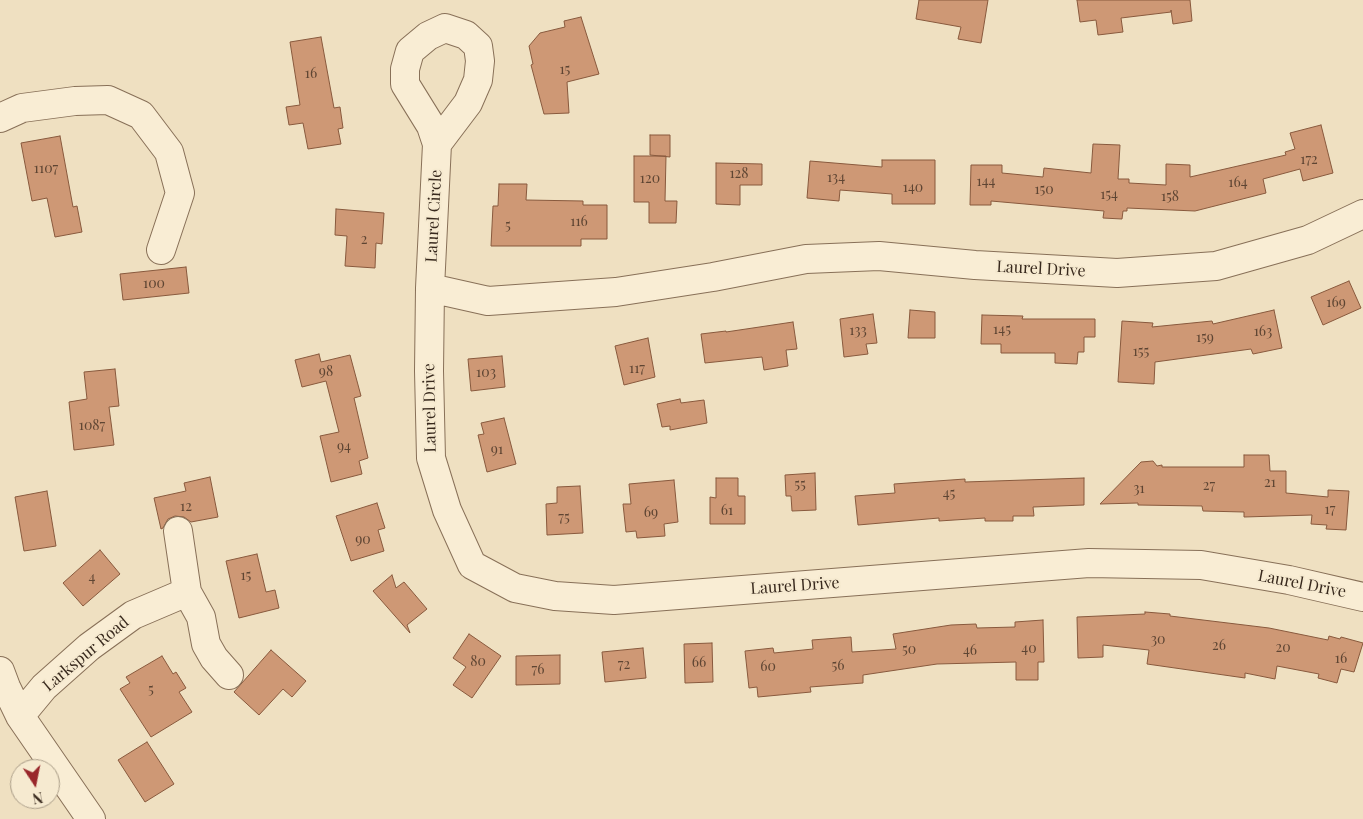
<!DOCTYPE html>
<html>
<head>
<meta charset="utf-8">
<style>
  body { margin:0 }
  #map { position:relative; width:1363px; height:819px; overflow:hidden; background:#efe0c1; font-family:"Playfair Display",serif }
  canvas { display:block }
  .north { position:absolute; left:10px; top:759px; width:50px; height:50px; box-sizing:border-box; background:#f6ead0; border:1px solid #aa9d88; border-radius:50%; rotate:169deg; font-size:14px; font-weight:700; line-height:20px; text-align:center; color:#38291d }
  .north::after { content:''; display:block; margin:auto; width:18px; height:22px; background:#99272b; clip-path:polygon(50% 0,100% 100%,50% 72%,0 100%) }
</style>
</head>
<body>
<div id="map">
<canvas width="1363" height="819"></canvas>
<div class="north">N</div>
</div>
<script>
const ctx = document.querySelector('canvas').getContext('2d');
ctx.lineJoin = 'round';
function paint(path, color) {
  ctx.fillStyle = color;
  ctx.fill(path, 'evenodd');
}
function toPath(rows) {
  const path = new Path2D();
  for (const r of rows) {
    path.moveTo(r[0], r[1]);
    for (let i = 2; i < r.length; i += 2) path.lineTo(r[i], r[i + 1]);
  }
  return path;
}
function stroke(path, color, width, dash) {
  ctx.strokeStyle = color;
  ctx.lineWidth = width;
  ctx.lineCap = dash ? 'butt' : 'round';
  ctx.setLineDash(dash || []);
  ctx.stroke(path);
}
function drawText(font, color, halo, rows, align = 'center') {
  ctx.font = font + ' "Playfair Display",serif';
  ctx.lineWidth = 4;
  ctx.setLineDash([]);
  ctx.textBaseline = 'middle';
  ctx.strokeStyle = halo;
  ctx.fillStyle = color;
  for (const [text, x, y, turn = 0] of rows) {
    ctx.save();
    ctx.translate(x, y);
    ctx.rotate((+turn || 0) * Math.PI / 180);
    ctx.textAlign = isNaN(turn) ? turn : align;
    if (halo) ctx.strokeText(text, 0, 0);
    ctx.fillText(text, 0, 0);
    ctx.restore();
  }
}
const building = toPath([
  [919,0,988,0,981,43,958,39,961,27,916,19,919,0],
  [1077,0,1190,0,1192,21,1173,24,1171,10,1171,12,1121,18,1123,32,1098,35,1096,20,1080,22,1077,0],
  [581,17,599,74,567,82,569,113,544,114,531,65,533,64,529,46,540,33,565,27,564,21,581,17],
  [321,37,334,108,340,107,343,128,338,129,341,144,308,149,303,123,289,125,286,107,300,105,290,42,321,37],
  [1321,125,1333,173,1303,181,1300,169,1263,179,1266,193,1195,211,1127,208,1127,211,1123,211,1122,219,1103,218,1104,211,991,201,991,205,970,205,971,165,1002,165,1002,173,1043,177,1044,168,1091,173,1093,144,1120,145,1118,179,1129,179,1129,183,1166,185,1166,164,1190,165,1190,177,1286,155,1285,152,1295,149,1290,133,1321,125],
  [650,135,670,135,670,157,650,155,650,135],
  [60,136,73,207,77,206,82,232,55,237,47,198,32,201,21,143,60,136],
  [634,156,666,156,665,201,677,201,676,223,649,223,649,202,634,202,634,156],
  [882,160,935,160,935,204,892,204,892,194,840,190,839,201,807,198,810,161,882,167,882,160],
  [716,163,762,164,762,185,740,185,740,205,716,204,716,163],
  [499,184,527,184,526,200,583,201,583,205,607,205,607,239,581,239,581,246,491,246,493,206,498,206,499,184],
  [336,209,384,213,382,244,376,243,375,268,345,266,347,236,335,235,336,209],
  [186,267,189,293,123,300,120,274,186,267],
  [1349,281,1361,308,1323,325,1311,297,1349,281],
  [910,310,935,312,935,338,908,338,910,310],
  [1274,310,1282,348,1253,354,1251,349,1155,362,1154,384,1118,382,1122,321,1153,323,1152,327,1212,321,1213,324,1274,310],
  [873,314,877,343,866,344,868,354,844,357,840,319,873,314],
  [982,315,1023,316,1022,319,1095,319,1095,337,1084,337,1084,352,1078,352,1077,364,1055,363,1055,353,1001,353,1001,344,981,344,982,315],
  [793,322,797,349,786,350,788,366,764,370,762,357,705,363,701,334,726,331,726,332,793,322],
  [648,338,655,377,624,385,615,346,648,338],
  [319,354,321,362,350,355,361,396,354,398,368,458,359,461,362,474,331,482,320,436,339,432,326,381,302,387,295,360,319,354],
  [502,356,505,387,471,391,468,359,502,356],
  [115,369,119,406,109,407,114,445,74,450,69,402,87,399,84,372,115,369],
  [680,399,681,403,704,400,707,423,670,430,670,426,662,427,657,404,680,399],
  [504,418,516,464,487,472,478,435,484,434,481,423,504,418],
  [1244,455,1269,455,1270,471,1286,471,1286,493,1328,497,1328,490,1349,491,1346,530,1326,529,1327,525,1311,524,1312,515,1244,517,1244,512,1203,511,1202,506,1138,505,1138,503,1100,504,1141,462,1153,461,1157,466,1162,465,1162,467,1244,467,1244,455],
  [815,473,816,510,792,511,791,496,786,496,785,475,815,473],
  [210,477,218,517,191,522,184,517,175,516,168,519,163,528,161,529,154,498,186,491,184,483,210,477],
  [716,478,738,478,738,496,745,496,745,524,710,524,710,497,716,498,716,478],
  [1084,478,1084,505,1033,507,1034,516,1013,516,1013,521,985,521,985,518,939,521,939,518,858,525,855,496,895,493,894,484,965,479,965,482,1084,478],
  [674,480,678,522,664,524,665,536,637,538,636,531,626,532,623,504,631,504,629,484,674,480],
  [580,486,583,533,547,535,546,504,557,503,557,487,580,486],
  [47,491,56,546,24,551,15,497,47,491],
  [377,503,385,528,378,530,384,551,351,561,336,516,377,503],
  [100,550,120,574,83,606,63,583,100,550],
  [257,554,266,592,275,590,279,608,239,618,226,561,257,554],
  [392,575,396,588,404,582,427,609,407,625,410,633,373,591,392,575],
  [1145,612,1170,614,1170,616,1269,628,1328,640,1329,636,1340,639,1341,637,1363,643,1354,672,1341,669,1337,683,1318,678,1319,674,1277,666,1275,679,1245,673,1245,678,1147,664,1149,650,1103,645,1103,657,1078,658,1077,617,1145,614,1145,612],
  [1043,620,1044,662,1038,662,1038,680,1016,680,1016,662,937,664,863,675,863,683,810,687,811,692,758,697,757,687,749,688,745,651,773,648,774,653,813,649,812,640,851,637,852,652,896,649,893,634,951,625,976,624,977,628,1015,627,1015,622,1043,620],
  [469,634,501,656,472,698,453,685,466,667,453,658,469,634],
  [712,643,713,682,685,683,684,644,712,643],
  [643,648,646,678,605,682,602,652,643,648],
  [271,650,306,681,292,697,283,689,259,715,234,692,271,650],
  [560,655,560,684,516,685,516,656,560,655],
  [162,656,173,674,176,672,186,688,179,692,192,712,151,737,120,689,130,683,126,677,162,656],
  [147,742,174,784,145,802,118,760,147,742]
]);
paint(building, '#ce9875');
stroke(building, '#88593d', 1);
const minor = toPath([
  [0,118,22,108,75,101,108,100,141,115,169,152,180,193,161,250],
  [1363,214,1308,240,1216,266,1117,273,975,265,879,256,806,259,713,277,616,292,488,301,430,288,429,371,431,458,447,510,472,565,515,588,555,596,614,600,1089,563,1201,565,1289,580,1363,597],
  [430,288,437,144,468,103,478,80,480,61,478,46,466,35,445,28,428,36,410,51,405,69,405,84,431,126,437,144],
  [178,531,187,592,201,617,206,644,214,658,229,675],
  [0,671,6,687,20,716,91,819],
  [20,716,44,687,89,647,133,615,187,592]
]);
stroke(minor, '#887058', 30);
stroke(minor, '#f9edd4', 28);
drawText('14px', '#5e4533', null, [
  ["15",565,70],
  ["16",311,74],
  ["172",1309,160],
  ["1107",46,169],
  ["128",739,174],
  ["134",836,178],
  ["120",650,179],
  ["144",986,182],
  ["164",1238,183],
  ["140",913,188],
  ["150",1044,190],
  ["154",1109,195],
  ["158",1170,197],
  ["116",579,222],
  ["5",508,226],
  ["2",364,240],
  ["100",154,284],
  ["169",1336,303],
  ["145",1002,330],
  ["133",858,331],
  ["163",1263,332],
  ["159",1205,338],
  ["155",1141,352],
  ["117",637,369],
  ["98",326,372],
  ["103",486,373],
  ["1087",92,426],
  ["94",344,447],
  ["91",497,450],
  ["21",1270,483],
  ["55",800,485],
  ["27",1209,486],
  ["31",1139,489],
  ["45",949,494],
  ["12",186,507],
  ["17",1330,510],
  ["61",727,511],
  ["69",651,513],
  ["75",564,518],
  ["90",363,540],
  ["15",246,576],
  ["4",92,578],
  ["30",1158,640],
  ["26",1219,646],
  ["20",1283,648],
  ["40",1029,649],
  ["50",909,650],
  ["46",970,651],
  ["16",1341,659],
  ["80",478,662],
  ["66",699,663],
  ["72",624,665],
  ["56",838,666],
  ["60",768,667],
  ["76",538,670],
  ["5",151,690]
]);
drawText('16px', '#38291d', '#f6ead0', [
  ["Laurel Circle",434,216,-87],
  ["Laurel Drive",1041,269,3],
  ["Laurel Drive",430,408,-91],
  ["Laurel Drive",1302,584,11],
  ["Laurel Drive",795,586,-4],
  ["Larkspur Road",86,654,-40]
]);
</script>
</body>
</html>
